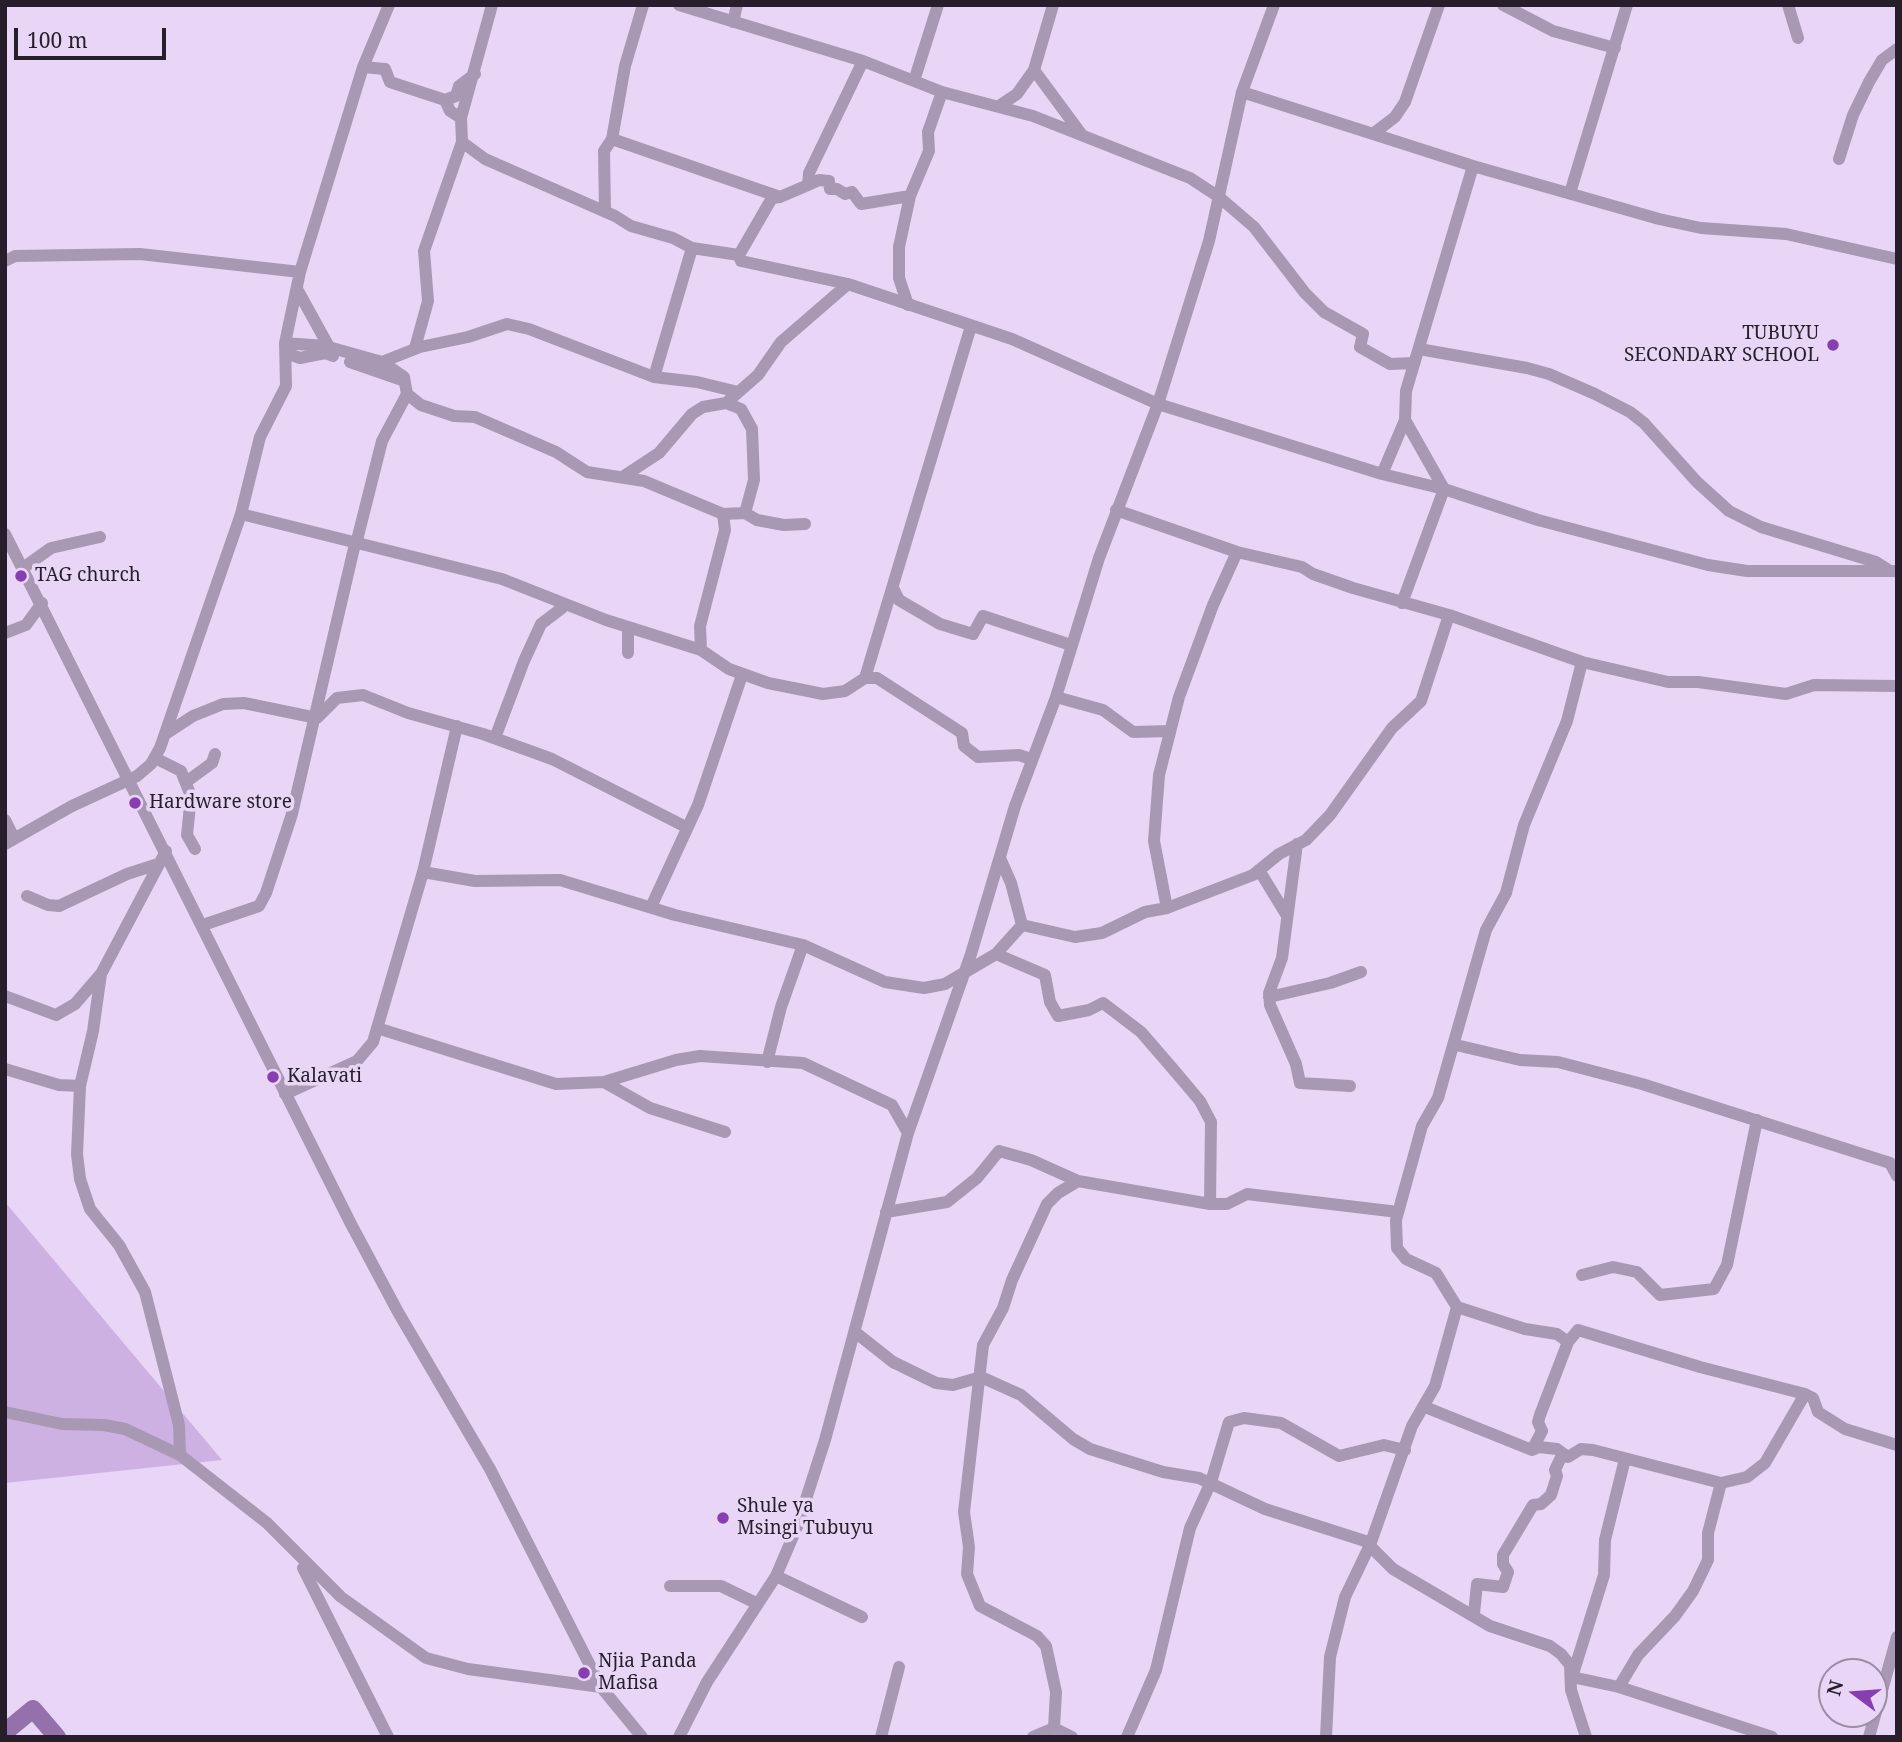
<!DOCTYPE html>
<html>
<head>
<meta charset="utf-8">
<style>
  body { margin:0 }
  #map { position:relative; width:1902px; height:1742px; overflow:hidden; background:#e9d6f6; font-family:"Noto Serif",serif }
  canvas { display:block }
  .frame { position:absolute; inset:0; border:7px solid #261f2b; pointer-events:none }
  .north { position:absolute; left:1818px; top:1658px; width:70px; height:70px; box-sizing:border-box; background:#e9d6f6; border:2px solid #9b8da5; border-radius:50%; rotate:286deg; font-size:19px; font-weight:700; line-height:28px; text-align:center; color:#261f2b }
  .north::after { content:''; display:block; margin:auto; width:24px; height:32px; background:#873eb0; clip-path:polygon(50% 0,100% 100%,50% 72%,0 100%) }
  .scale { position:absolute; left:14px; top:28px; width:152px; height:32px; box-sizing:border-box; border:4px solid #261f2b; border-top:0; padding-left:9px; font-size:21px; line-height:24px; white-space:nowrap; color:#261f2b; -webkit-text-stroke:5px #e9d6f6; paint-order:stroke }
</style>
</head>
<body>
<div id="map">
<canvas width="1902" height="1742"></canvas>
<div class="frame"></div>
<div class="north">N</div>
<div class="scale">100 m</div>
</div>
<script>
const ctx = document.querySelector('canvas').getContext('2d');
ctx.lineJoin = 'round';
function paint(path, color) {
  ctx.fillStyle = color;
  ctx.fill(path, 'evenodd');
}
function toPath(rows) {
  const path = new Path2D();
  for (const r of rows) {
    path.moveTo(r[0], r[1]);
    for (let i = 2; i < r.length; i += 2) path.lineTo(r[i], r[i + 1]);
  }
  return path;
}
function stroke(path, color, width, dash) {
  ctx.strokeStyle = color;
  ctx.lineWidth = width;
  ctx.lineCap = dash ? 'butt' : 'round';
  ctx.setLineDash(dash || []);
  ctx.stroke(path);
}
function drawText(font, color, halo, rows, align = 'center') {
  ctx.font = font + ' "Noto Serif",serif';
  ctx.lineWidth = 7;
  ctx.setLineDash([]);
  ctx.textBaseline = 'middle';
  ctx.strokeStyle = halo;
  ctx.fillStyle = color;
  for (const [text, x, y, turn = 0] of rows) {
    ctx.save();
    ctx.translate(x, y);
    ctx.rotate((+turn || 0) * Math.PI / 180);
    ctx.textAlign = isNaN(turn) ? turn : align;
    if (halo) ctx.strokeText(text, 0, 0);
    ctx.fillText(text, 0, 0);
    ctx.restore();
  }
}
paint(toPath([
  [5,1202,222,1460,5,1483]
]), '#ceb1e3');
stroke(toPath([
  [5,1732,33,1709,57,1737]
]), '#9571ac', 18);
stroke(toPath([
  [679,5,863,61,942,92,1033,116,1190,178,1219,197,1254,227,1305,293,1324,312,1363,334,1360,347,1390,364,1414,363],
  [1503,5,1553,31,1615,48],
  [1788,5,1798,38],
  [733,22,737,5],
  [363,67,385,69,390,82,445,100,450,111,461,118,462,142,485,159,615,216,631,226,673,238,692,248,739,255,741,261,848,284,1012,339,1158,404,1382,474,1444,489,1538,520,1708,565,1747,571,1897,571],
  [1034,70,1082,135],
  [914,81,938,5],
  [1242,92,1473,166,1659,219,1701,228,1786,234,1897,259],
  [445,100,456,96,459,86,475,74],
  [999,106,1017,94,1034,70,1053,5],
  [461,118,492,5],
  [1374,133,1395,117,1405,102,1439,5],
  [612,139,780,197,808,185,809,173,863,61],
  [1839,159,1853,115,1869,82,1882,60,1897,49],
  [808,185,819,180,829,181,830,189,837,189,845,194,852,192,861,204,910,196],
  [1570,193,1627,5],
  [605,212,604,151,612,139,625,66,643,5],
  [739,255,772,198,780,197],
  [5,261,15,256,140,254,300,272],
  [297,289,329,347],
  [908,305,899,278,899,247,910,196,929,151,928,132,942,92],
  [285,343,325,346,382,362,404,377,407,394,421,405,454,416,475,417,556,452,587,472,644,481,723,514,725,530,700,626,701,650],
  [415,348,428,301,424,251,462,142],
  [1419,349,1527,368,1549,374,1595,394,1630,412,1644,423,1697,482,1729,511,1761,527,1876,562,1887,569],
  [286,353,300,358,325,353,333,356],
  [350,362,402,380],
  [382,362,420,347,468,337,507,324,529,329,654,377,697,382,738,392],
  [654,377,692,248],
  [726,403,741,409,752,429,754,480,745,513],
  [1382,474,1405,420],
  [624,476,659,453,692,414,703,407,726,403,758,375,781,342,848,284],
  [1116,510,1237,552,1302,567,1313,574,1353,588,1449,615,1582,662,1668,682,1698,682,1786,694,1814,685,1897,686],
  [241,514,502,579,606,620,701,650,729,669,768,683,823,694,845,691,865,678,877,678,962,733,964,746,978,757,1019,755,1031,759],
  [723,514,745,513,757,520,784,525,805,524],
  [5,534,351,1224,398,1312,490,1469,601,1687,642,1737],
  [356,544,382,441,407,394],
  [23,568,51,548,100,537],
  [893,588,899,600,940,624,973,634,983,616,1071,645],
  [1402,603,1444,489,1405,420,1406,391,1473,166],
  [5,633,26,625,42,603],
  [628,653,628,627],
  [1582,662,1567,721,1524,825,1506,893,1486,930,1438,1098,1422,1126,1396,1220,1397,1248,1406,1259,1436,1273,1457,1307,1525,1329,1557,1334,1568,1342,1578,1330,1700,1367,1805,1394,1813,1398,1818,1412,1845,1429,1897,1445],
  [865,678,971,326],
  [1056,697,1103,710,1133,732,1169,731],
  [167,733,193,716,223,704,244,703,317,718,337,698,363,695,408,713,483,734,552,759,686,827],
  [495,738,524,661,541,624,562,608],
  [155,758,181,771,191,796,187,835,195,849],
  [186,782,212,763,215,754],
  [5,820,14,838],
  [5,844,72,806,137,776,151,764,160,748,241,514,260,437,286,386,285,343,300,272,363,67,389,5],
  [1297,844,1282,958,1269,993,1270,1005,1296,1064,1300,1083,1350,1086],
  [166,851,101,974,93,1031,80,1086,77,1154,80,1179,90,1209,119,1245,145,1292,179,1425,180,1455],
  [1000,858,1011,883,1022,925],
  [1259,870,1287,916],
  [423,872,475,881,560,880,675,915,803,945,885,982,924,988,945,984,996,954,1022,925,1075,937,1102,933,1145,912,1167,908,1253,875,1279,854,1306,840,1330,815,1392,728,1421,701,1449,615],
  [27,896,48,905,59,906,127,874,158,864],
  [651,907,698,805,742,675],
  [1167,908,1154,841,1159,775,1179,697,1213,605,1237,552],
  [203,925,259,906,266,893,292,814,354,548],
  [996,954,1045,975,1050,1002,1058,1016,1089,1010,1103,1003,1141,1032,1173,1069,1200,1101,1211,1122,1210,1204],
  [5,996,56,1015,75,1004,100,975],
  [1269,997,1330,983,1361,972],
  [377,1028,556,1084,604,1082,676,1060,700,1056,803,1063,892,1105,908,1133],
  [1456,1045,1520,1060,1558,1062,1642,1084,1890,1163,1897,1176],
  [767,1062,781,1007,803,945],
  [5,1069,59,1085,80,1086],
  [604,1082,650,1108,725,1132],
  [285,1094,357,1061,373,1042,423,872,457,726],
  [886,1212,947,1202,977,1178,999,1151,1031,1160,1078,1181,1210,1204,1227,1204,1247,1194,1398,1212],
  [1582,1275,1613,1267,1637,1272,1660,1295,1714,1289,1727,1265,1757,1120],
  [855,1332,893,1362,936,1383,953,1385,981,1377,1021,1395,1073,1439,1090,1449,1163,1472,1199,1478,1265,1509,1365,1541,1393,1569,1490,1626,1550,1646,1561,1654,1570,1665,1571,1690,1586,1737],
  [1425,1407,1532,1450,1539,1447,1557,1449,1568,1457,1581,1449,1593,1450,1721,1483],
  [5,1412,62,1424,104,1425,125,1429,180,1455,267,1523,341,1597,426,1658,468,1669,601,1687],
  [1532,1450,1542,1431,1538,1422,1540,1415,1568,1342],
  [1625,1459,1605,1540,1604,1575,1572,1677,1619,1687,1772,1737],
  [303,1568,388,1737],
  [776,1576,862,1617],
  [670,1586,721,1586,758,1604],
  [1474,1614,1477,1584,1503,1587,1508,1572,1503,1564,1503,1555,1533,1505,1541,1504,1551,1495,1557,1476,1555,1470,1562,1455],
  [1619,1687,1638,1655,1675,1616,1693,1591,1708,1560,1708,1533,1721,1483,1747,1477,1765,1463,1805,1394],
  [1054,1728,1056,1692,1046,1646,1037,1636,980,1606,967,1574,969,1547,964,1512,983,1345,1003,1308,1012,1280,1047,1204,1058,1193,1078,1181],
  [679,1737,707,1682,776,1576,797,1527,825,1440,908,1133,971,954,1015,806,1056,697,1099,558,1158,404,1209,241,1242,92,1274,5],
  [881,1737,899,1667],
  [1033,1737,1054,1728,1072,1737],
  [1127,1737,1156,1670,1190,1528,1211,1482,1229,1422,1244,1418,1281,1423,1339,1456,1384,1445,1405,1450],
  [1326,1737,1330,1657,1345,1597,1370,1545,1412,1426,1435,1386,1457,1307],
  [1869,1737,1897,1637]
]), '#a898b4', 12);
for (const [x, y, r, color] of [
  [1833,345,7,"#873eb0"],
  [21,576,7,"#873eb0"],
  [135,803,7,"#873eb0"],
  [273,1077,7,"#873eb0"],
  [723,1518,7,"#873eb0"],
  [584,1673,7,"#873eb0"]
]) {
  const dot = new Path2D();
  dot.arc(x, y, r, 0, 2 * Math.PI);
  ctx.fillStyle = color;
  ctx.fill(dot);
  stroke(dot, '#e9d6f6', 2.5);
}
drawText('19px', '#261f2b', '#e9d6f6', [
  ["TUBUYU",1819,334,"right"],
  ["SECONDARY SCHOOL",1819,356,"right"],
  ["TAG church",35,576],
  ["Hardware store",149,803],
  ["Kalavati",287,1077],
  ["Shule ya",737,1507],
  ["Msingi Tubuyu",737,1529],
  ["Njia Panda",598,1662],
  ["Mafisa",598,1684]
], 'left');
</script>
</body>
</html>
